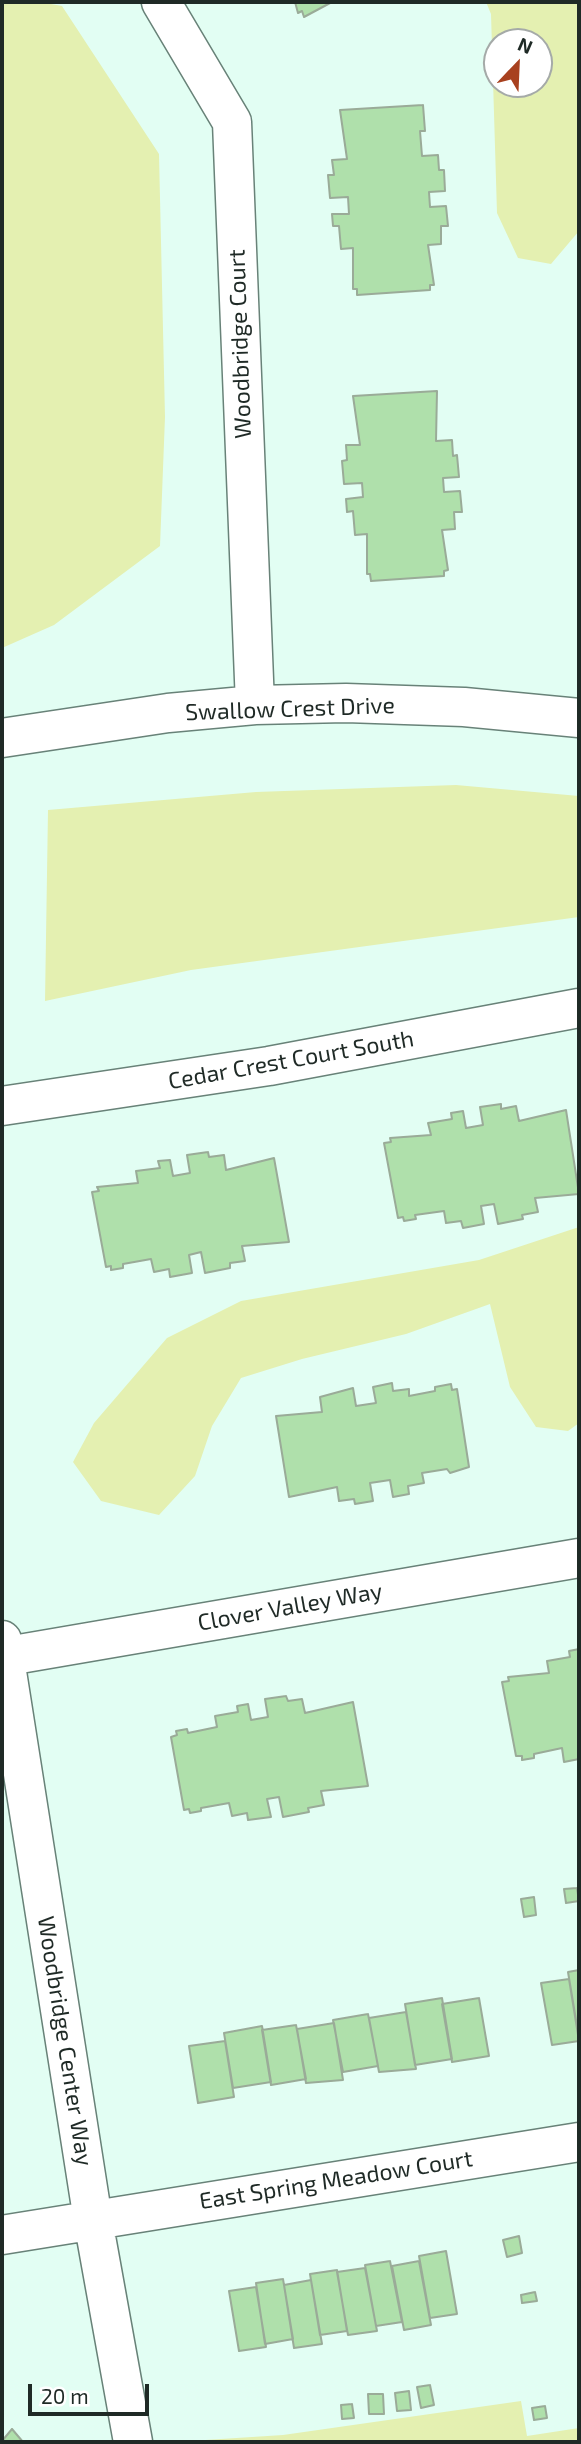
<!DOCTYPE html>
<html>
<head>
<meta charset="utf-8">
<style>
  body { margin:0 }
  #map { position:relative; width:581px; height:2444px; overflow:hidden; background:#e2fef3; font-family:"Exo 2",sans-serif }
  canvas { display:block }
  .frame { position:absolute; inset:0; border:4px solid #1f2a26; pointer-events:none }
  .north { position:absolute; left:483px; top:28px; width:70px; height:70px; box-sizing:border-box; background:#fff; border:2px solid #a5aaa8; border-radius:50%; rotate:23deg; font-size:19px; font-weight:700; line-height:28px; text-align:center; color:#1f2a26 }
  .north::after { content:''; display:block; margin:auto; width:24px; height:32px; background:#a8411f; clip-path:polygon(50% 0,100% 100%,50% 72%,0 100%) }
  .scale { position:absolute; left:28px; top:2384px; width:121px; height:32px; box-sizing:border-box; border:4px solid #1f2a26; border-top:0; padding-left:9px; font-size:21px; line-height:24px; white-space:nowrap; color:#1f2a26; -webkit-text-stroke:5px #fff; paint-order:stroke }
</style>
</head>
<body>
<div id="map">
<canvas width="581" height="2444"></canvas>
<div class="frame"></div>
<div class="north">N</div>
<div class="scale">20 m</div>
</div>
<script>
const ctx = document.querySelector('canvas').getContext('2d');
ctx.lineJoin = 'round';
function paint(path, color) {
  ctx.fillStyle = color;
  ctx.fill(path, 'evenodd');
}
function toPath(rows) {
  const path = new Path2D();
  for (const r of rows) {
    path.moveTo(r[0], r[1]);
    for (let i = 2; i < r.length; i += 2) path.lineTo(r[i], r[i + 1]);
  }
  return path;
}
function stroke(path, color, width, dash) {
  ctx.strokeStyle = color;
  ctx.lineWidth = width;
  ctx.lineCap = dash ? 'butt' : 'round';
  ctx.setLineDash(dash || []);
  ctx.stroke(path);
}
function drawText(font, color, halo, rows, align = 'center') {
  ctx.font = font + ' "Exo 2",sans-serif';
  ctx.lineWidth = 5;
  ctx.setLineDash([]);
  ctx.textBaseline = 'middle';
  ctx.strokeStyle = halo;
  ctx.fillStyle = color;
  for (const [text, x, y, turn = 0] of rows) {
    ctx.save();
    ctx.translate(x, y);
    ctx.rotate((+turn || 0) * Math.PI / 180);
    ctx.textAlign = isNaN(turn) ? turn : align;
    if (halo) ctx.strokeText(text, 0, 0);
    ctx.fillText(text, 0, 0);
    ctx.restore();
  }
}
paint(toPath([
  [2,2,40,2,62,6,159,154,165,417,160,546,54,625,2,648],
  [486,2,579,2,579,231,551,264,518,258,497,213,491,14],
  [497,42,539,42,539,84,497,84],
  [456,785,579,796,579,917,191,970,45,1001,48,810,256,792],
  [579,1227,579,1423,568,1431,536,1427,510,1387,490,1304,406,1334,302,1359,241,1378,212,1426,195,1476,159,1515,101,1501,73,1462,94,1423,167,1338,241,1301,479,1260],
  [521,2401,527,2436,579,2428,579,2442,190,2441,283,2435]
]), '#e4f0b1');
const building = toPath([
  [295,2,332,2,304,17,302,11,298,13,295,2],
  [423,105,425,131,420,131,422,156,438,155,439,170,444,170,445,191,429,192,430,207,446,206,448,226,441,226,441,244,428,245,434,285,430,285,430,290,357,295,357,289,353,289,353,248,341,249,339,226,333,226,332,214,349,214,348,197,330,198,328,175,334,175,332,160,347,159,340,110,423,105],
  [437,391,436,441,452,440,453,456,457,455,459,477,443,478,444,492,460,491,462,512,454,512,455,529,442,530,448,570,444,571,444,576,371,581,370,574,367,574,367,534,355,535,353,511,347,512,346,499,363,497,362,483,344,484,342,461,347,460,346,445,360,445,353,396,437,391],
  [501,1104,501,1109,516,1106,519,1121,566,1110,579,1194,535,1198,538,1212,522,1215,523,1219,498,1224,494,1204,481,1206,484,1224,463,1228,461,1221,446,1223,444,1211,415,1215,416,1219,404,1221,403,1217,398,1218,384,1143,391,1142,390,1138,431,1135,428,1123,452,1119,451,1113,463,1111,466,1128,483,1125,480,1107,501,1104],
  [208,1152,209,1157,224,1155,226,1170,274,1158,289,1242,242,1246,245,1261,230,1263,230,1268,205,1273,201,1252,189,1255,192,1273,170,1277,169,1269,154,1272,151,1259,123,1264,123,1268,111,1270,111,1266,106,1267,92,1192,99,1191,97,1187,138,1183,136,1171,160,1168,158,1161,170,1160,173,1176,190,1173,187,1155,208,1152],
  [392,1383,393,1391,409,1389,409,1396,435,1391,435,1387,451,1384,452,1390,457,1389,469,1467,450,1473,447,1469,422,1473,424,1483,408,1486,409,1494,393,1497,390,1480,370,1483,373,1501,355,1504,354,1499,339,1501,337,1487,289,1497,276,1416,322,1412,320,1397,353,1388,356,1406,376,1403,373,1387,392,1383],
  [579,1649,579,1759,564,1762,562,1748,534,1754,534,1758,522,1760,522,1756,516,1756,502,1682,509,1681,508,1677,549,1673,547,1661,570,1657,569,1651,579,1649],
  [286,1696,288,1701,302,1699,305,1713,353,1702,368,1786,321,1791,324,1805,308,1808,309,1812,283,1817,279,1797,267,1799,271,1817,248,1820,247,1813,232,1816,229,1803,201,1808,201,1811,190,1813,189,1809,184,1810,171,1737,177,1735,176,1731,187,1729,188,1733,217,1727,215,1716,238,1712,237,1706,248,1704,251,1720,268,1717,265,1699,286,1696],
  [577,1888,579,1901,566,1903,564,1889,577,1888],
  [534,1897,536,1915,524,1917,521,1899,534,1897],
  [579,1970,579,2038,568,1972,579,1970],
  [569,1979,579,2041,552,2045,541,1983,569,1979],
  [442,1998,452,2059,415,2065,405,2004,442,1998],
  [479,1998,489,2056,452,2062,442,2004,479,1998],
  [406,2012,416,2069,379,2072,369,2018,406,2012],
  [368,2014,378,2066,343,2072,333,2020,368,2014],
  [334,2023,343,2080,306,2083,297,2029,334,2023],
  [296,2025,306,2079,271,2085,262,2030,296,2025],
  [262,2026,271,2082,233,2088,224,2033,262,2026],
  [225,2041,234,2097,198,2103,189,2046,225,2041],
  [519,2236,522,2253,507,2257,503,2240,519,2236],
  [446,2251,457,2314,430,2318,419,2256,446,2251],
  [390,2261,402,2322,376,2326,365,2265,390,2261],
  [419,2261,431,2325,404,2330,392,2266,419,2261],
  [365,2268,377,2331,348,2335,337,2272,365,2268],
  [337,2270,347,2331,320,2335,310,2274,337,2270],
  [283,2279,293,2339,265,2344,256,2283,283,2279],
  [311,2280,322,2344,294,2348,284,2285,311,2280],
  [256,2287,266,2347,239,2351,229,2291,256,2287],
  [535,2292,537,2301,522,2303,521,2295,535,2292],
  [430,2385,434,2405,421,2408,417,2387,430,2385],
  [409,2391,411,2410,397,2411,395,2393,409,2391],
  [368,2394,383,2394,384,2414,369,2414,368,2394],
  [352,2404,354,2418,342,2419,341,2405,352,2404],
  [545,2406,547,2418,534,2420,532,2408,545,2406],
  [12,2429,23,2442,2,2441,12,2429]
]);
paint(building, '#afe0ab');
stroke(building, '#9aab98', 2);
const minor = toPath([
  [161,2,232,122,255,705],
  [2,738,168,713,255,705,346,703,464,707,579,718],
  [2,1106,269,1066,579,1008],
  [2,1640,93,2220,133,2442],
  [2,1657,579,1558],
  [2,2235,579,2142]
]);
stroke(minor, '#688278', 41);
stroke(minor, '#fff', 38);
drawText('23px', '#1f2a26', '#fff', [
  ["Woodbridge Court",240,344,-92],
  ["Swallow Crest Drive",290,709,-2],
  ["Cedar Crest Court South",291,1060,-10],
  ["Clover Valley Way",290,1607,-10],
  ["Woodbridge Center Way",65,2041,81],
  ["East Spring Meadow Court",336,2180,-9]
]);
</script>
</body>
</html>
